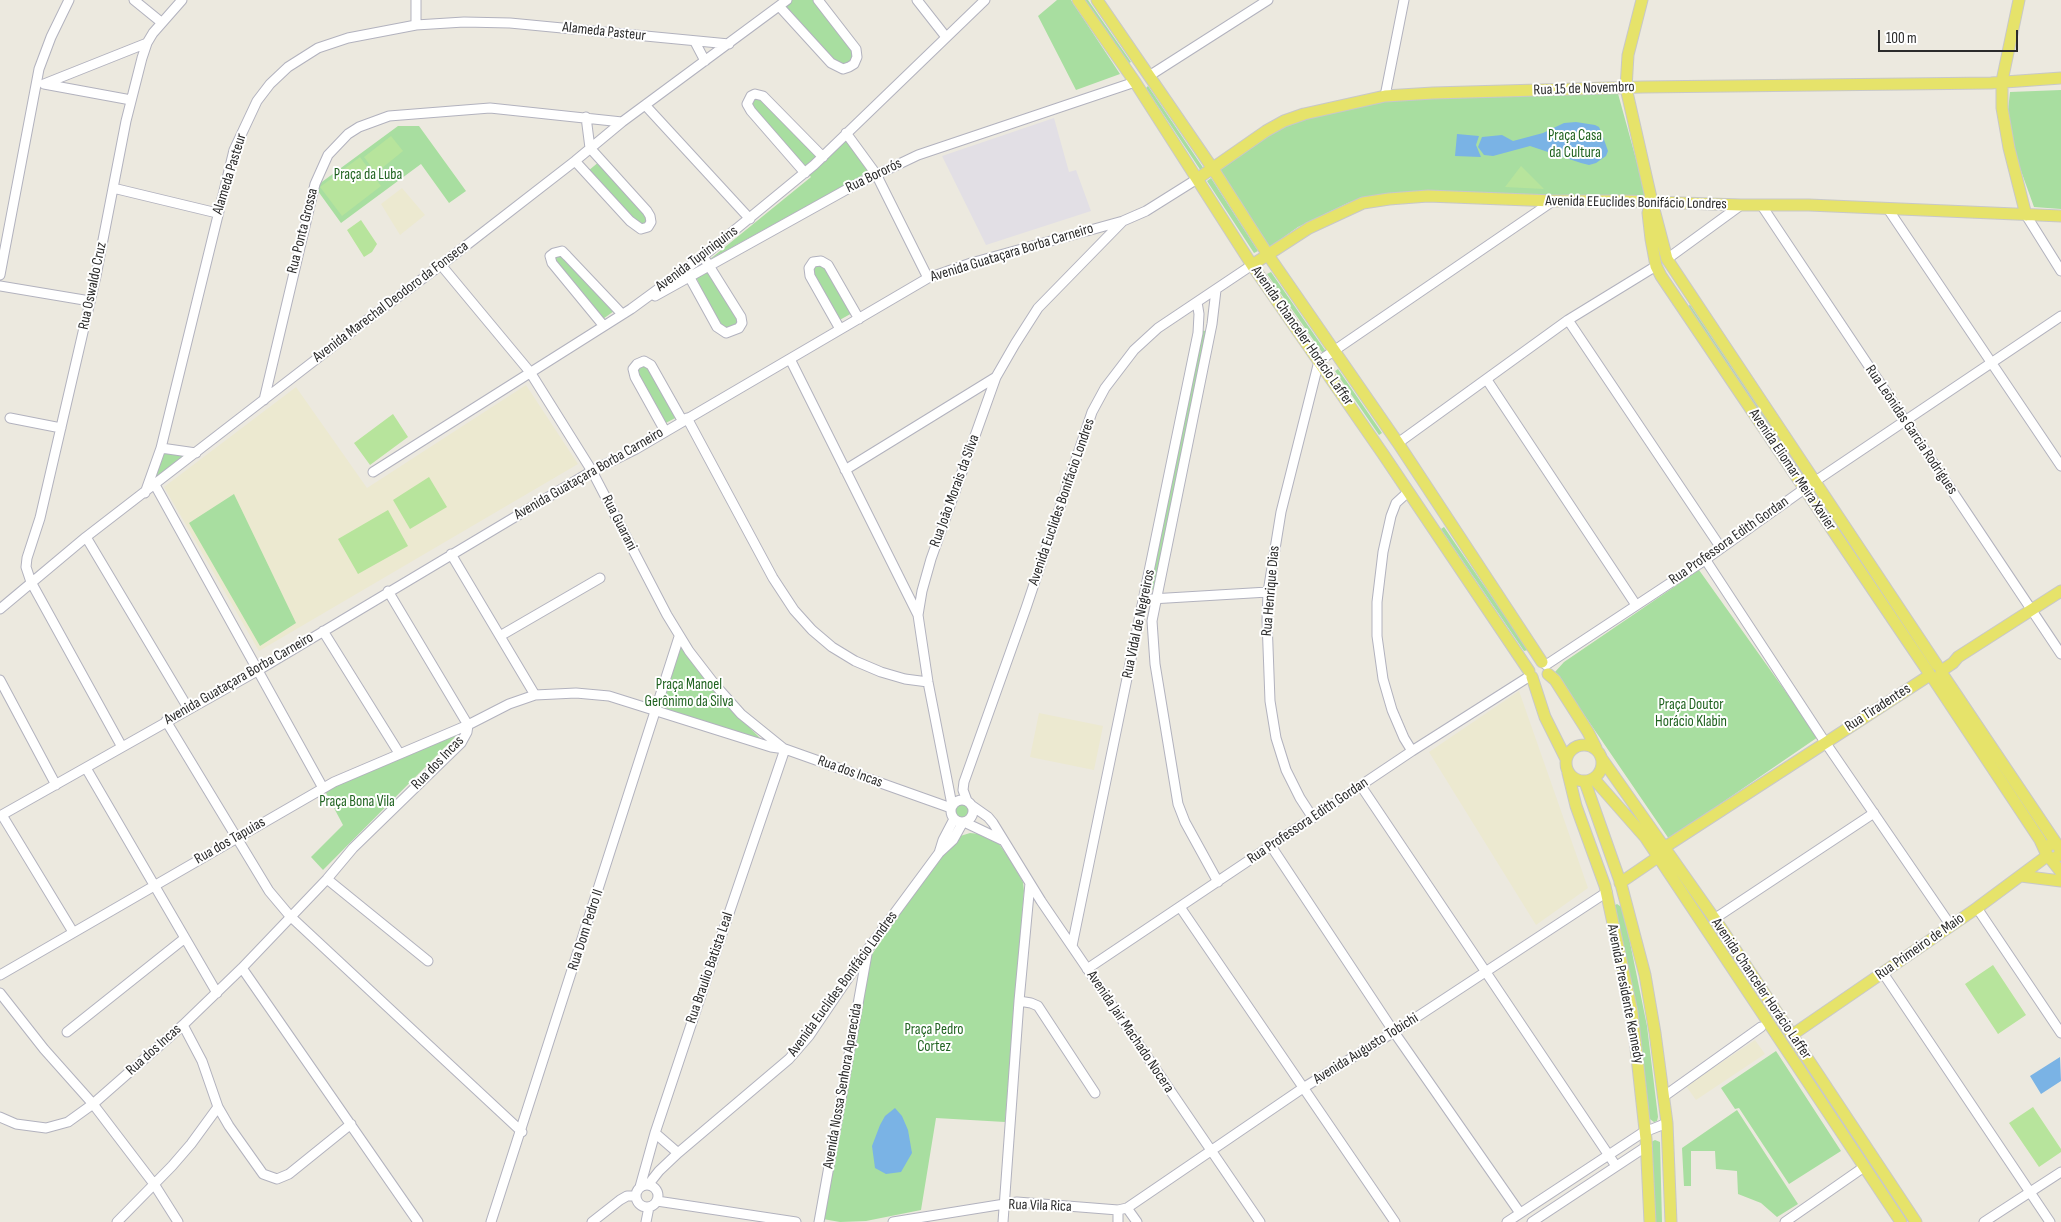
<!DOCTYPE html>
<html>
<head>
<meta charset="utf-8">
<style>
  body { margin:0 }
  #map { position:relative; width:2061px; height:1222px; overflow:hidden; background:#ece9df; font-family:"Sofia Sans Condensed",sans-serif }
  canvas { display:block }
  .scale { position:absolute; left:1878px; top:30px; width:140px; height:22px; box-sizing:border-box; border:2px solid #2b2b2b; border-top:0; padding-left:6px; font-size:15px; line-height:18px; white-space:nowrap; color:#2b2b2b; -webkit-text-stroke:4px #fff; paint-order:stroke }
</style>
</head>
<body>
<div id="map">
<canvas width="2061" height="1222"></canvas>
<div class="scale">100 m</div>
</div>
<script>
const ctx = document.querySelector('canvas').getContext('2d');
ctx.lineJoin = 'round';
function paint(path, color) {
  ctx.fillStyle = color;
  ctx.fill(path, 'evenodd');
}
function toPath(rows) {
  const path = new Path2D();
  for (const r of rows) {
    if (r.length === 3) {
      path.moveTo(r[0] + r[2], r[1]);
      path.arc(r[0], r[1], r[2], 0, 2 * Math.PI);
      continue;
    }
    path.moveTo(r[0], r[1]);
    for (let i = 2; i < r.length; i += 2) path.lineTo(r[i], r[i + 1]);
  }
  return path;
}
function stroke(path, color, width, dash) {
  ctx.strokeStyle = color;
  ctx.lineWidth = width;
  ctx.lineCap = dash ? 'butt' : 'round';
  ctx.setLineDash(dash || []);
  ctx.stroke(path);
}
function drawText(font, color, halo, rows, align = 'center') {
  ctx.font = font + ' "Sofia Sans Condensed",sans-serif';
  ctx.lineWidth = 4;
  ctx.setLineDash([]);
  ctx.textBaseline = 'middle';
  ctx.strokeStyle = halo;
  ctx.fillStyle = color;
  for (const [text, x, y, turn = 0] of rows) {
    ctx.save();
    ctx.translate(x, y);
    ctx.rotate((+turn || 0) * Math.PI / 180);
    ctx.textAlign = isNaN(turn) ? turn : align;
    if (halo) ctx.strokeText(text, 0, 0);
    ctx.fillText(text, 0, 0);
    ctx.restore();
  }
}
paint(toPath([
  [1054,118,1069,172,1076,170,1091,211,986,245,942,156]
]), '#e2dfe5');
paint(toPath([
  [402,188,425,215,400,235,381,204],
  [526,385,578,464,259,651,164,487,296,387,367,488],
  [1519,691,1588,888,1536,925,1429,752],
  [1039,713,1103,726,1094,770,1030,757],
  [1755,1040,1765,1054,1696,1100,1686,1086]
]), '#ece9d0');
paint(toPath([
  [792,0,816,0,855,52,851,63,839,67,783,7],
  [1057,0,1071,0,1120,74,1076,90,1038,16],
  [1085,0,1088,0,1131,62,1129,63],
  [1148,86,1204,169,1201,171,1146,88],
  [1617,90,1647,199,1436,192,1395,193,1350,202,1298,227,1267,249,1219,169,1284,124,1371,103,1424,97],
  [2061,90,2061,209,2034,207,2006,129,2010,92],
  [760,96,824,161,848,137,872,170,709,260,811,177,752,110,749,100],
  [398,126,419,126,466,191,449,203,421,164,341,223,315,187],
  [600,161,647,213,648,223,640,226,588,171],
  [1211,178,1258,251,1254,253,1207,181],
  [559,254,614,311,603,319,554,263,554,255],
  [821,262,854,312,836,322,811,277,812,264],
  [711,268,739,318,739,324,732,330,720,328,696,277],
  [1271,272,1327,353,1324,355,1267,274],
  [1690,305,1799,468,1797,469,1688,306],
  [1201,330,1209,332,1156,586,1152,590,1150,585],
  [645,363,679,416,662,425,635,366],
  [1338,369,1382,433,1379,435,1335,371],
  [162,453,190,455,150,484],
  [234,494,296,623,260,646,189,523],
  [1444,527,1528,650,1524,651,1441,529],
  [1699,570,1818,737,1669,839,1555,672,1564,662],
  [681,646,726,704,765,743,658,708],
  [461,731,323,870,311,857,343,825,325,791],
  [961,811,9],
  [970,833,980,834,999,844,1012,862,1023,882,1024,891,1005,1122,936,1118,921,1210,866,1221,840,1222,823,1219,869,959,917,886,957,837],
  [1617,904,1623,908,1647,1026,1658,1117,1657,1121,1654,1122,1647,1117,1612,907],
  [1776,1051,1841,1151,1789,1184,1739,1108,1735,1109,1721,1088],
  [1737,1110,1798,1204,1777,1217,1761,1203,1738,1194,1737,1171,1716,1169,1715,1151,1691,1151,1691,1186,1684,1186,1682,1148],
  [1655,1140,1660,1142,1662,1222,1653,1222,1651,1142]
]), '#a8dea0');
paint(toPath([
  [391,136,403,151,376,173,364,157],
  [360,157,381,186,342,216,320,187],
  [1521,166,1544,189,1505,187],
  [361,220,377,244,372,252,364,257,347,230],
  [393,414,408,437,370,465,354,443],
  [429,477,447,507,410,529,393,500],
  [388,510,408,546,358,574,338,539],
  [1993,965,2026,1015,1998,1034,1965,984],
  [2033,1107,2061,1149,2061,1152,2039,1167,2009,1123]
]), '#b7e49c');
paint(toPath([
  [1576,122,1595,125,1599,127,1602,134,1608,151,1606,156,1596,163,1589,165,1581,163,1530,146,1493,156,1484,155,1478,147,1482,137,1502,135,1513,141,1543,133,1564,123],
  [1457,134,1479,136,1476,145,1481,157,1455,156],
  [2060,1057,2061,1081,2041,1094,2030,1076],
  [895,1108,902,1116,908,1130,912,1153,901,1172,886,1174,875,1168,872,1146,880,1125,885,1116]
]), '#7ab3e5');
const minor = toPath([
  [134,0,161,22],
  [416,0,416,25],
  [917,0,946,37],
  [779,6,831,63,843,69,849,67,854,64,857,57,856,49,818,0],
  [695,42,705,61],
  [1149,76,1268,0],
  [44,84,147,43],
  [44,84,131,100],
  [1385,96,1404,0],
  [645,105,750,219],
  [846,133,876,174,928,278],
  [575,161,630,221,641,229,648,227,651,222,650,216,647,211,590,148,586,117],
  [805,173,751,111,747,104,751,96,755,94,763,96,823,157],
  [113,188,217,213],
  [1762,206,2061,654],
  [1888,209,2061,466],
  [2026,215,2061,271],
  [1667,259,1741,205],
  [441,265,530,372,592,471,667,615,689,651,716,686,741,714,783,748],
  [0,275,39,69,51,37,69,0],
  [690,278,717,327,726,333,739,328,742,323,741,317,706,261],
  [0,286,90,301],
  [1216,290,1212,324,1152,621,1155,664,1178,804,1185,822,1218,882],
  [655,296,851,187,918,155,1135,82],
  [1568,320,1721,548],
  [603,325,552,263,550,256,554,253,562,251,567,256,622,314],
  [840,329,810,276,809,268,813,262,821,261,828,265,859,319],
  [790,359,918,615],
  [1487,380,1636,605],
  [264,400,315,184,328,155,348,134,359,127,389,116,490,108,622,122],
  [10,418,61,428],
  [687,418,773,578,794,610,812,630,832,647,855,661,881,672,905,679,928,682],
  [665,431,635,377,633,369,637,364,644,361,651,365,682,420],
  [1398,443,1568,320,1656,266],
  [161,448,196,453],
  [845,470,996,377],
  [373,472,631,309,702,257,814,165,985,0],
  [155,485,323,788],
  [1408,492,1396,503,1391,516,1383,552,1377,602,1377,636,1383,679,1392,710,1404,738,1412,751],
  [145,493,161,448,234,150,257,101,270,84,288,67,318,48,348,38,416,25,464,22,510,23,729,44],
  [86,537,188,708],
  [451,554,535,695],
  [1705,559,1825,742,1951,926],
  [1151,599,1268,592],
  [0,609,86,537,367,320,441,265,575,161,622,122,787,0],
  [323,631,399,753],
  [500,636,600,578],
  [1546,665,1699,564,1814,482,2061,316],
  [0,680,56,785],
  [166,721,269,891,290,916,522,1132],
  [122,747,31,582,26,567,27,558,40,518,96,276,126,121,142,58,147,43,153,33,182,0],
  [86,768,217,993],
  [1361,786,1616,1166],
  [962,811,11],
  [967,801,963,790,964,782,1026,608,1092,412,1105,388,1134,350,1158,328,1252,265],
  [952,805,928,682,918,615,922,591,931,559,996,377,1015,344,1038,308,1123,221],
  [971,805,988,817,993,823,1041,901,1260,1222],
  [2,815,73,932],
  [0,816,257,671,592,471,636,449,928,278,971,263,1123,221,1146,211,1197,179],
  [1313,818,1300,798,1286,770,1276,738,1270,701,1267,620,1268,592,1281,512,1319,361,1553,201],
  [964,822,1002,840],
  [1271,846,1394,1032,1520,1213],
  [939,853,943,840,954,819],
  [327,879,428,961],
  [1180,907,1395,1222],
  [1977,908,2061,1033],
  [1714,919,1874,813],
  [1072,946,1198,333,1199,314,1197,302],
  [242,968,418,1222],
  [1087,969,1412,751,1530,676],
  [1883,973,2050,1222],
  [0,975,334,782,468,725,388,591],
  [0,993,44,1049,93,1104,154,1184,178,1222],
  [1019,1001,1031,1003,1038,1006,1095,1093],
  [67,1032,185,938],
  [1663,1097,1761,1027],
  [218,1107,229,1126,263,1174,277,1179,289,1174,351,1124],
  [0,1117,16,1124,46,1128,68,1122,93,1104,183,1025,242,968,327,879,353,848,461,743,467,732,468,725,509,704,535,695,576,693,609,696,771,747,785,749,951,808],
  [655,1133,678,1153],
  [648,1185,659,1171,678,1153,789,1059,809,1036,868,949,939,853,953,840,963,822],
  [647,1196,11],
  [640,1187,655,1133,694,1016,785,749],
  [657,1201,796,1222],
  [1127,1208,1137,1222],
  [117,1222,172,1166,191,1144,218,1107,202,1061,183,1025],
  [491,1222,679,637],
  [592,1222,620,1200,627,1196,636,1196],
  [646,1222,649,1207],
  [819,1222,867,954],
  [893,1222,1017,1202,1118,1210,1127,1208,1303,1088,1394,1032,1607,892],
  [1003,1222,1019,1001,1030,883],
  [1118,1222,1118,1210],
  [1507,1222,1642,1133,1667,1123],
  [1532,1222,1647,1146],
  [1785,1222,1864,1167],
  [1984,1222,2061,1172]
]);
const major = toPath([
  [1078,0,1135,82,1252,265,1383,454,1529,671],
  [1097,0,1213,169,1268,255,1398,443,1542,662],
  [1642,0,1628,55,1626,88,1652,202,1667,259,1937,665],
  [2019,0,2002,81,2002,108,2009,148,2026,215],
  [1197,179,1266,131,1284,121,1304,114,1385,96,1433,93,1643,87,1991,83,2061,78],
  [1652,202,1648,213,1651,239,1656,266,1661,276,1929,673],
  [1252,265,1309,228,1363,203,1389,199,1428,196,1553,201,1623,201,1741,205,1809,205,2061,216],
  [1941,671,1953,663,1958,657,2061,591],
  [1941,672,2058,846],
  [1548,674,1555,680,1588,732,1596,748],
  [1532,677,1545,717,1566,759],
  [1932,677,2040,840,2046,853],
  [1584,763,18],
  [1602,759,1721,928,1916,1222],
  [1568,773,1576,806,1605,886,1632,1012,1646,1139,1650,1222],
  [1594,779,1645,837,1901,1222],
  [1585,782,1621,884,1645,975,1655,1033,1667,1123,1671,1222],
  [2053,851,7],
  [1665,847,1930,675],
  [2049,857,2061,872],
  [2021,876,2061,881],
  [1620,883,1658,857],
  [1792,1035,1977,908,2047,856]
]);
stroke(minor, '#b2b2be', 11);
stroke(major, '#c8c8c8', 13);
stroke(minor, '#fff', 9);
stroke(major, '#e6e36a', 11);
drawText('15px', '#2b2b2b', '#fff', [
  ["Alameda Pasteur",604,32,6],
  ["Rua 15 de Novembro",1584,89,-2],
  ["Alameda Pasteur",230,174,-73],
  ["Rua Bororós",874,176,-26],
  ["Avenida EEuclides Bonifácio Londres",1636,203,1],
  ["Rua Ponta Grossa",303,231,-76],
  ["Avenida Guataçara Borba Carneiro",1012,253,-17],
  ["Avenida Tupiniquins",697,259,-37],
  ["Rua Oswaldo Cruz",93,286,-78],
  ["Avenida Marechal Deodoro da Fonseca",391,302,-37],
  ["Avenida Chanceler Horácio Laffer",1302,336,55],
  ["Rua Leônidas Garcia Rodrigues",1911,430,56],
  ["Avenida Eliomar Meira Xavier",1792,470,56],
  ["Avenida Guataçara Borba Carneiro",589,474,-30],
  ["Rua João Morais da Silva",955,491,-70],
  ["Avenida Euclides Bonifácio Londres",1062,502,-71],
  ["Rua Guarani",619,523,63],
  ["Rua Professora Edith Gordan",1729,541,-35],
  ["Rua Henrique Dias",1271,591,-85],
  ["Rua Vidal de Negreiros",1139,624,-78],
  ["Avenida Guataçara Borba Carneiro",239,679,-30],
  ["Rua Tiradentes",1878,708,-33],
  ["Rua dos Incas",438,763,-46],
  ["Rua dos Incas",850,772,20],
  ["Rua Professora Edith Gordan",1308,821,-34],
  ["Rua dos Tapuias",230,841,-30],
  ["Rua Dom Pedro II",586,930,-72],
  ["Rua Primeiro de Maio",1920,947,-35],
  ["Rua Braulio Batista Leal",710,968,-71],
  ["Avenida Euclides Bonifácio Londres",843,984,-54],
  ["Avenida Chanceler Horácio Laffer",1761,989,56],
  ["Avenida Presidente Kennedy",1625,994,79],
  ["Avenida Jair Machado Nocera",1130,1032,56],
  ["Avenida Augusto Tobichi",1366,1049,-32],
  ["Rua dos Incas",154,1050,-42],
  ["Avenida Nossa Senhora Aparecida",843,1086,-80],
  ["Rua Vila Rica",1040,1206,2]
]);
drawText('15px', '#206320', '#fff', [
  ["Praça Casa",1575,136],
  ["da Cultura",1575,153],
  ["Praça da Luba",368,175],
  ["Praça Manoel",689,685],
  ["Gerônimo da Silva",689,702],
  ["Praça Doutor",1691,705],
  ["Horácio Klabin",1691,722],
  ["Praça Bona Vila",357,802],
  ["Praça Pedro",934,1030],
  ["Cortez",934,1047]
]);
</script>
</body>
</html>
